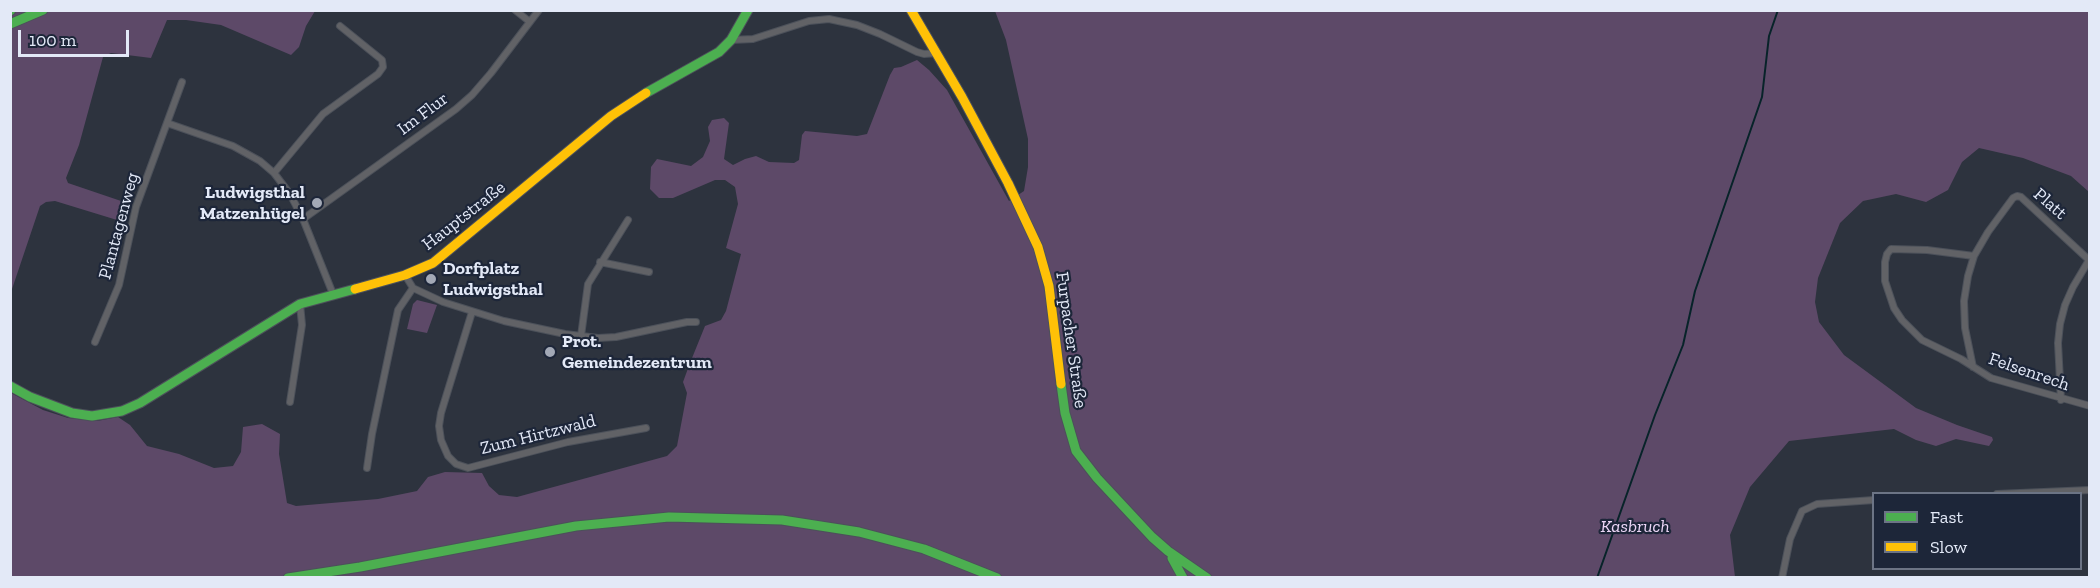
<!DOCTYPE html>
<html>
<head>
<meta charset="utf-8">
<style>
  body { margin:0 }
  #map { position:relative; width:2100px; height:588px; overflow:hidden; background:#2d333e; font-family:"Zilla Slab",serif }
  canvas { display:block }
  .frame { position:absolute; inset:0; border:12px solid #e3e9f7; pointer-events:none }
  .legend { position:absolute; left:1872px; top:492px; width:210px; height:78px; box-sizing:border-box; background:#1d2639; border:2px solid #6c7485; margin:0; padding:8px 10px; list-style:none; font-size:18px; color:#e3e9f7 }
  .legend li { display:flex; align-items:center; gap:12px; height:30px }
  .legend b { width:30px; border:2px solid #6c7485 }
  .scale { position:absolute; left:18px; top:30px; width:111px; height:27px; box-sizing:border-box; border:3px solid #e3e9f7; border-top:0; padding-left:8px; font-size:18px; line-height:21px; white-space:nowrap; color:#e3e9f7; -webkit-text-stroke:4px #1d2639; paint-order:stroke }
</style>
</head>
<body>
<div id="map">
<canvas width="2100" height="588"></canvas>
<div class="frame"></div>
<ul class="legend">
<li><b style="height:8px;background:#4caf50"></b>Fast</li>
<li><b style="height:8px;background:#ffc107"></b>Slow</li>
</ul>
<div class="scale">100 m</div>
</div>
<script>
const ctx = document.querySelector('canvas').getContext('2d');
ctx.lineJoin = 'round';
function paint(path, color) {
  ctx.fillStyle = color;
  ctx.fill(path, 'evenodd');
}
function toPath(rows) {
  const path = new Path2D();
  for (const r of rows) {
    path.moveTo(r[0], r[1]);
    for (let i = 2; i < r.length; i += 2) path.lineTo(r[i], r[i + 1]);
  }
  return path;
}
function stroke(path, color, width, dash) {
  ctx.strokeStyle = color;
  ctx.lineWidth = width;
  ctx.lineCap = dash ? 'butt' : 'round';
  ctx.setLineDash(dash || []);
  ctx.stroke(path);
}
function drawText(font, color, halo, rows, align = 'center') {
  ctx.font = font + ' "Zilla Slab",serif';
  ctx.lineWidth = 4.5;
  ctx.setLineDash([]);
  ctx.textBaseline = 'middle';
  ctx.strokeStyle = halo;
  ctx.fillStyle = color;
  for (const [text, x, y, turn = 0] of rows) {
    ctx.save();
    ctx.translate(x, y);
    ctx.rotate((+turn || 0) * Math.PI / 180);
    ctx.textAlign = isNaN(turn) ? turn : align;
    if (halo) ctx.strokeText(text, 0, 0);
    ctx.fillText(text, 0, 0);
    ctx.restore();
  }
}
paint(toPath([
  [11,11,315,11,306,26,299,47,291,55,221,25,186,20,167,20,151,58,111,53,103,57,79,145,66,178,68,183,124,202,127,207,127,211,123,219,117,220,55,201,46,202,40,206,11,292],
  [995,11,2089,11,2089,192,2071,176,2023,158,1979,148,1962,162,1948,190,1926,202,1896,194,1863,201,1840,223,1818,278,1815,302,1819,322,1844,355,1916,408,1957,425,1992,437,1993,440,1989,446,1956,439,1936,446,1916,440,1894,429,1789,441,1750,487,1730,535,1735,577,11,577,11,393,43,410,68,418,97,421,118,417,130,425,147,446,179,454,214,468,233,466,241,452,243,427,262,424,280,434,279,454,287,503,296,506,378,499,417,491,428,477,445,472,482,473,489,486,499,495,517,497,667,456,677,446,687,393,683,382,690,363,705,326,721,320,726,311,741,254,726,248,738,204,735,187,725,180,715,180,673,198,659,198,650,189,651,167,657,159,691,166,703,157,710,141,708,127,712,120,724,118,729,123,724,159,733,165,745,159,756,156,769,162,794,163,799,160,802,135,805,131,857,136,867,134,890,75,894,68,901,67,917,60,929,70,947,90,1009,201,1024,191,1028,167,1028,139,1006,40],
  [417,300,437,305,427,333,407,329,413,304]
]), '#5d4968');
stroke(toPath([
  [1597,578,1655,415,1683,345,1695,291,1762,97,1769,36,1778,10]
]), '#072329', 2);
const street = toPath([
  [515,10,530,22],
  [731,40,753,39,809,21,829,19,857,25,880,34,917,52,924,54,937,53],
  [167,123,233,146,260,161,274,173,290,194,303,219,333,294],
  [274,173,323,114,378,74,383,67,382,60,340,26],
  [303,219,456,109,472,95,491,73,539,10],
  [1974,256,1927,250,1891,249,1887,254,1885,262,1885,281,1894,308,1902,320,1922,340,1961,359,1991,378,2090,406],
  [600,262,649,272],
  [405,275,413,288,443,302,504,321,565,334,598,338,616,337,687,322,696,322],
  [472,312,441,413,439,426,441,440,448,456,456,464,468,468,568,442,646,428],
  [581,336,588,284,628,220],
  [95,342,119,285,136,207,182,82],
  [1973,367,1965,328,1964,301,1968,276,1974,256,1988,232,2013,198,2017,196,2021,197,2089,260,2073,287,2065,305,2060,324,2058,343,2061,400],
  [290,402,302,325,300,304],
  [367,468,372,434,398,310,413,288],
  [1997,494,2090,490],
  [1782,578,1790,539,1802,511,1817,504,1874,500]
]);
const fast = toPath([
  [10,11,11,10],
  [10,24,43,10],
  [646,93,719,52,731,40,748,10],
  [1061,384,1065,413,1076,451,1097,478,1152,537,1168,551,1207,578],
  [10,386,30,397,72,413,92,416,122,411,140,403,300,304,355,289],
  [1172,558,1183,578],
  [288,578,360,567,576,526,669,517,782,520,859,532,924,549,997,578]
]);
const slow = toPath([
  [911,10,962,97,1008,183,1038,247,1049,286,1061,384],
  [355,289,405,275,433,263,611,116,646,93]
]);
stroke(street, '#4c515a', 8);
stroke(fast, '#4c515a', 11);
stroke(slow, '#4c515a', 11);
stroke(street, '#616266', 6);
stroke(fast, '#4caf50', 9);
stroke(slow, '#ffc107', 9);
for (const [x, y, r, color] of [
  [317,203,6,"#a3a9b6"],
  [431,279,6,"#a3a9b6"],
  [550,352,6,"#a3a9b6"]
]) {
  const dot = new Path2D();
  dot.arc(x, y, r, 0, 2 * Math.PI);
  ctx.fillStyle = color;
  ctx.fill(dot);
  stroke(dot, '#1d2639', 2);
}
drawText('18px', '#e3e9f7', '#1d2639', [
  ["Im Flur",423,114,-37],
  ["Platt",2050,204,41],
  ["Hauptstraße",464,216,-38],
  ["Plantagenweg",119,226,-75],
  ["Furpacher Straße",1071,340,82],
  ["Felsenrech",2029,372,19],
  ["Zum Hirtzwald",538,435,-14]
]);
drawText('bold 18px', '#e3e9f7', '#1d2639', [
  ["Ludwigsthal",305,193,"right"],
  ["Matzenhügel",305,214,"right"],
  ["Dorfplatz",443,269],
  ["Ludwigsthal",443,290],
  ["Prot.",562,342],
  ["Gemeindezentrum",562,363]
], 'left');
drawText('italic 18px', '#edd7f7', '#1d2639', [
  ["Kasbruch",1635,527]
]);
</script>
</body>
</html>
